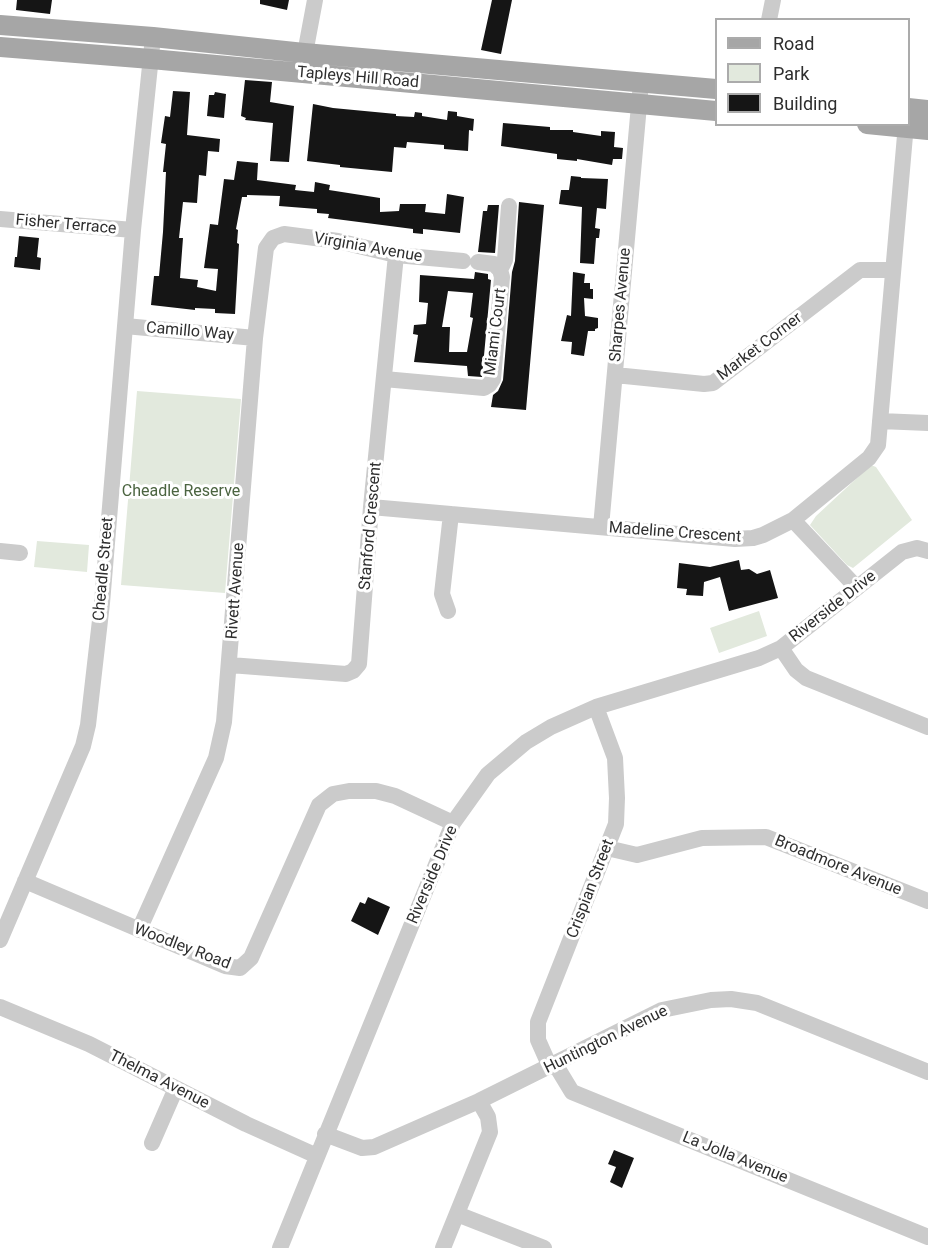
<!DOCTYPE html>
<html>
<head>
<meta charset="utf-8">
<style>
  body { margin:0 }
  #map { position:relative; width:928px; height:1248px; overflow:hidden; background:#fff; font-family:Roboto,sans-serif }
  canvas { display:block }
  .legend { position:absolute; left:715px; top:18px; width:195px; height:108px; box-sizing:border-box; background:#fff; border:2px solid #ababab; margin:0; padding:8px 10px; list-style:none; font-size:18px; color:#2e2e2e }
  .legend li { display:flex; align-items:center; gap:12px; height:30px }
  .legend b { width:30px; border:2px solid #ababab }
</style>
</head>
<body>
<div id="map">
<canvas width="928" height="1248"></canvas>
<ul class="legend">
<li><b style="height:8px;background:#a6a6a6"></b>Road</li>
<li><b style="height:16px;background:#e2e9dd"></b>Park</li>
<li><b style="height:16px;background:#151515"></b>Building</li>
</ul>
</div>
<script>
const ctx = document.querySelector('canvas').getContext('2d');
ctx.lineJoin = 'round';
function paint(path, color) {
  ctx.fillStyle = color;
  ctx.fill(path, 'evenodd');
}
function toPath(rows) {
  const path = new Path2D();
  for (const r of rows) {
    path.moveTo(r[0], r[1]);
    for (let i = 2; i < r.length; i += 2) path.lineTo(r[i], r[i + 1]);
  }
  return path;
}
function stroke(path, color, width, dash) {
  ctx.strokeStyle = color;
  ctx.lineWidth = width;
  ctx.lineCap = dash ? 'butt' : 'round';
  ctx.setLineDash(dash || []);
  ctx.stroke(path);
}
function drawText(font, color, halo, rows, align = 'center') {
  ctx.font = font + ' Roboto,sans-serif';
  ctx.lineWidth = 6;
  ctx.setLineDash([]);
  ctx.textBaseline = 'middle';
  ctx.strokeStyle = halo;
  ctx.fillStyle = color;
  for (const [text, x, y, turn = 0] of rows) {
    ctx.save();
    ctx.translate(x, y);
    ctx.rotate((+turn || 0) * Math.PI / 180);
    ctx.textAlign = isNaN(turn) ? turn : align;
    if (halo) ctx.strokeText(text, 0, 0);
    ctx.fillText(text, 0, 0);
    ctx.restore();
  }
}
paint(toPath([
  [137,391,241,399,225,593,121,585],
  [871,465,876,467,912,520,853,568,847,565,810,525,816,516],
  [37,541,89,545,87,572,34,567],
  [759,611,767,636,719,653,710,628]
]), '#e2e9dd');
paint(toPath([
  [17,0,52,0,50,14,16,10],
  [260,0,289,0,287,10,260,4],
  [492,0,512,0,501,54,481,50],
  [245,80,272,82,270,102,294,106,289,162,270,161,273,123,245,120,246,118,241,116],
  [173,91,190,92,187,135,220,139,219,152,208,151,206,176,199,175,197,203,183,202,179,238,183,238,180,278,198,280,197,287,216,291,218,269,204,268,210,224,218,225,224,179,234,180,237,161,258,163,257,180,296,185,295,190,314,192,315,182,330,185,329,190,380,198,380,212,399,211,400,204,426,204,425,212,445,214,447,194,464,197,460,233,423,229,423,234,413,233,413,229,328,218,329,214,317,213,317,209,279,206,280,196,247,195,247,197,242,197,236,229,238,230,237,243,239,244,235,314,215,313,215,309,195,308,195,310,151,305,154,276,159,276,163,232,166,172,163,172,166,144,161,143,165,116,170,117],
  [215,92,226,94,224,118,207,116,209,95,214,95],
  [313,104,333,108,396,114,396,116,414,117,415,112,422,113,422,116,447,120,448,111,457,112,457,116,474,119,473,131,469,130,468,151,444,149,444,145,407,142,406,148,394,147,392,172,340,167,340,165,307,161],
  [503,123,550,127,550,130,573,130,573,132,601,136,601,131,615,132,614,147,623,148,622,159,613,159,612,165,577,159,577,161,557,159,557,154,501,146],
  [571,176,581,177,581,178,608,179,606,209,597,208,595,228,600,229,599,238,596,238,594,264,580,263,582,207,559,204,561,190,569,190],
  [519,202,544,205,526,410,491,407,493,395,498,391,503,380,512,272,515,261],
  [488,205,499,205,495,253,478,252,483,211,487,211],
  [19,236,39,238,37,257,41,258,40,270,14,267,15,257,17,257],
  [475,272,488,274,488,279,491,280,482,377,468,376,467,366,414,362,418,335,413,334,414,325,426,324,428,303,419,302,420,275,474,279],
  [448,291,473,293,470,317,473,318,467,352,449,352,450,327,442,327],
  [573,272,585,274,584,283,590,283,590,289,593,289,593,299,584,298,585,316,598,318,598,328,595,329,595,331,588,331,584,356,571,354,572,342,561,341,567,315,571,316],
  [739,560,741,570,749,569,757,574,770,570,778,598,729,611,720,577,704,582,703,596,686,595,687,589,677,588,679,563,710,567],
  [368,897,390,907,378,935,351,921,360,902,365,904],
  [614,1150,634,1158,622,1188,610,1182,616,1167,608,1164]
]), '#151515');
stroke(toPath([
  [769,20,773,0],
  [303,64,315,0],
  [0,219,133,230],
  [500,270,505,260,509,206],
  [125,326,255,338],
  [615,375,704,384,713,383,860,270,892,270],
  [384,379,484,388,489,385,493,379,502,277,500,270,494,264,478,262],
  [880,421,928,423],
  [371,507,735,539,753,538,763,535,793,520,869,458,878,445,906,124],
  [793,520,857,588],
  [601,527,641,83],
  [0,551,20,553],
  [448,611,442,594,451,514],
  [781,648,796,670,806,678,928,727],
  [230,665,346,674,353,671,359,664,371,507,396,255],
  [607,848,637,855,702,838,766,837,928,901],
  [25,881,225,966,240,968,251,958,319,805,333,794,349,791,376,791,395,796,453,823],
  [139,930,216,758,224,722,255,338,266,248,273,238,284,234,338,241,396,255,463,261],
  [0,940,83,746,88,725,102,603,133,230,153,37],
  [0,1007,89,1044,246,1124,317,1156],
  [555,1064,572,1092,928,1237],
  [550,1067,538,1040,538,1022,616,824,617,798,615,758,596,707],
  [325,1134,362,1148,374,1147,479,1101,662,1010,711,1000,731,999,757,1003,928,1072],
  [152,1143,176,1088],
  [457,1214,544,1248],
  [280,1248,453,823,488,774,526,742,551,727,596,707,759,658,781,648,902,552,917,548,928,551],
  [443,1248,490,1132,488,1117,479,1101]
]), '#cbcbcb', 16);
stroke(toPath([
  [0,25,153,37,304,53,716,89],
  [0,47,151,59,716,111],
  [908,108,928,110],
  [867,124,928,130]
]), '#a6a6a6', 20);
drawText('16px', '#2e2e2e', '#fff', [
  ["Tapleys Hill Road",358,78,5],
  ["Fisher Terrace",66,225,5],
  ["Virginia Avenue",368,248,10],
  ["Sharpes Avenue",621,305,-85],
  ["Camillo Way",190,332,5],
  ["Miami Court",496,332,-83],
  ["Market Corner",760,347,-37],
  ["Stanford Crescent",371,526,-85],
  ["Madeline Crescent",675,533,4],
  ["Cheadle Street",104,569,-85],
  ["Rivett Avenue",236,591,-86],
  ["Riverside Drive",833,607,-38],
  ["Broadmore Avenue",838,866,22],
  ["Riverside Drive",433,875,-67],
  ["Crispian Street",591,889,-69],
  ["Woodley Road",182,947,21],
  ["Huntington Avenue",606,1040,-26],
  ["Thelma Avenue",159,1080,27],
  ["La Jolla Avenue",735,1158,22]
]);
drawText('16px', '#4b6440', '#fff', [
  ["Cheadle Reserve",181,492]
]);
</script>
</body>
</html>
